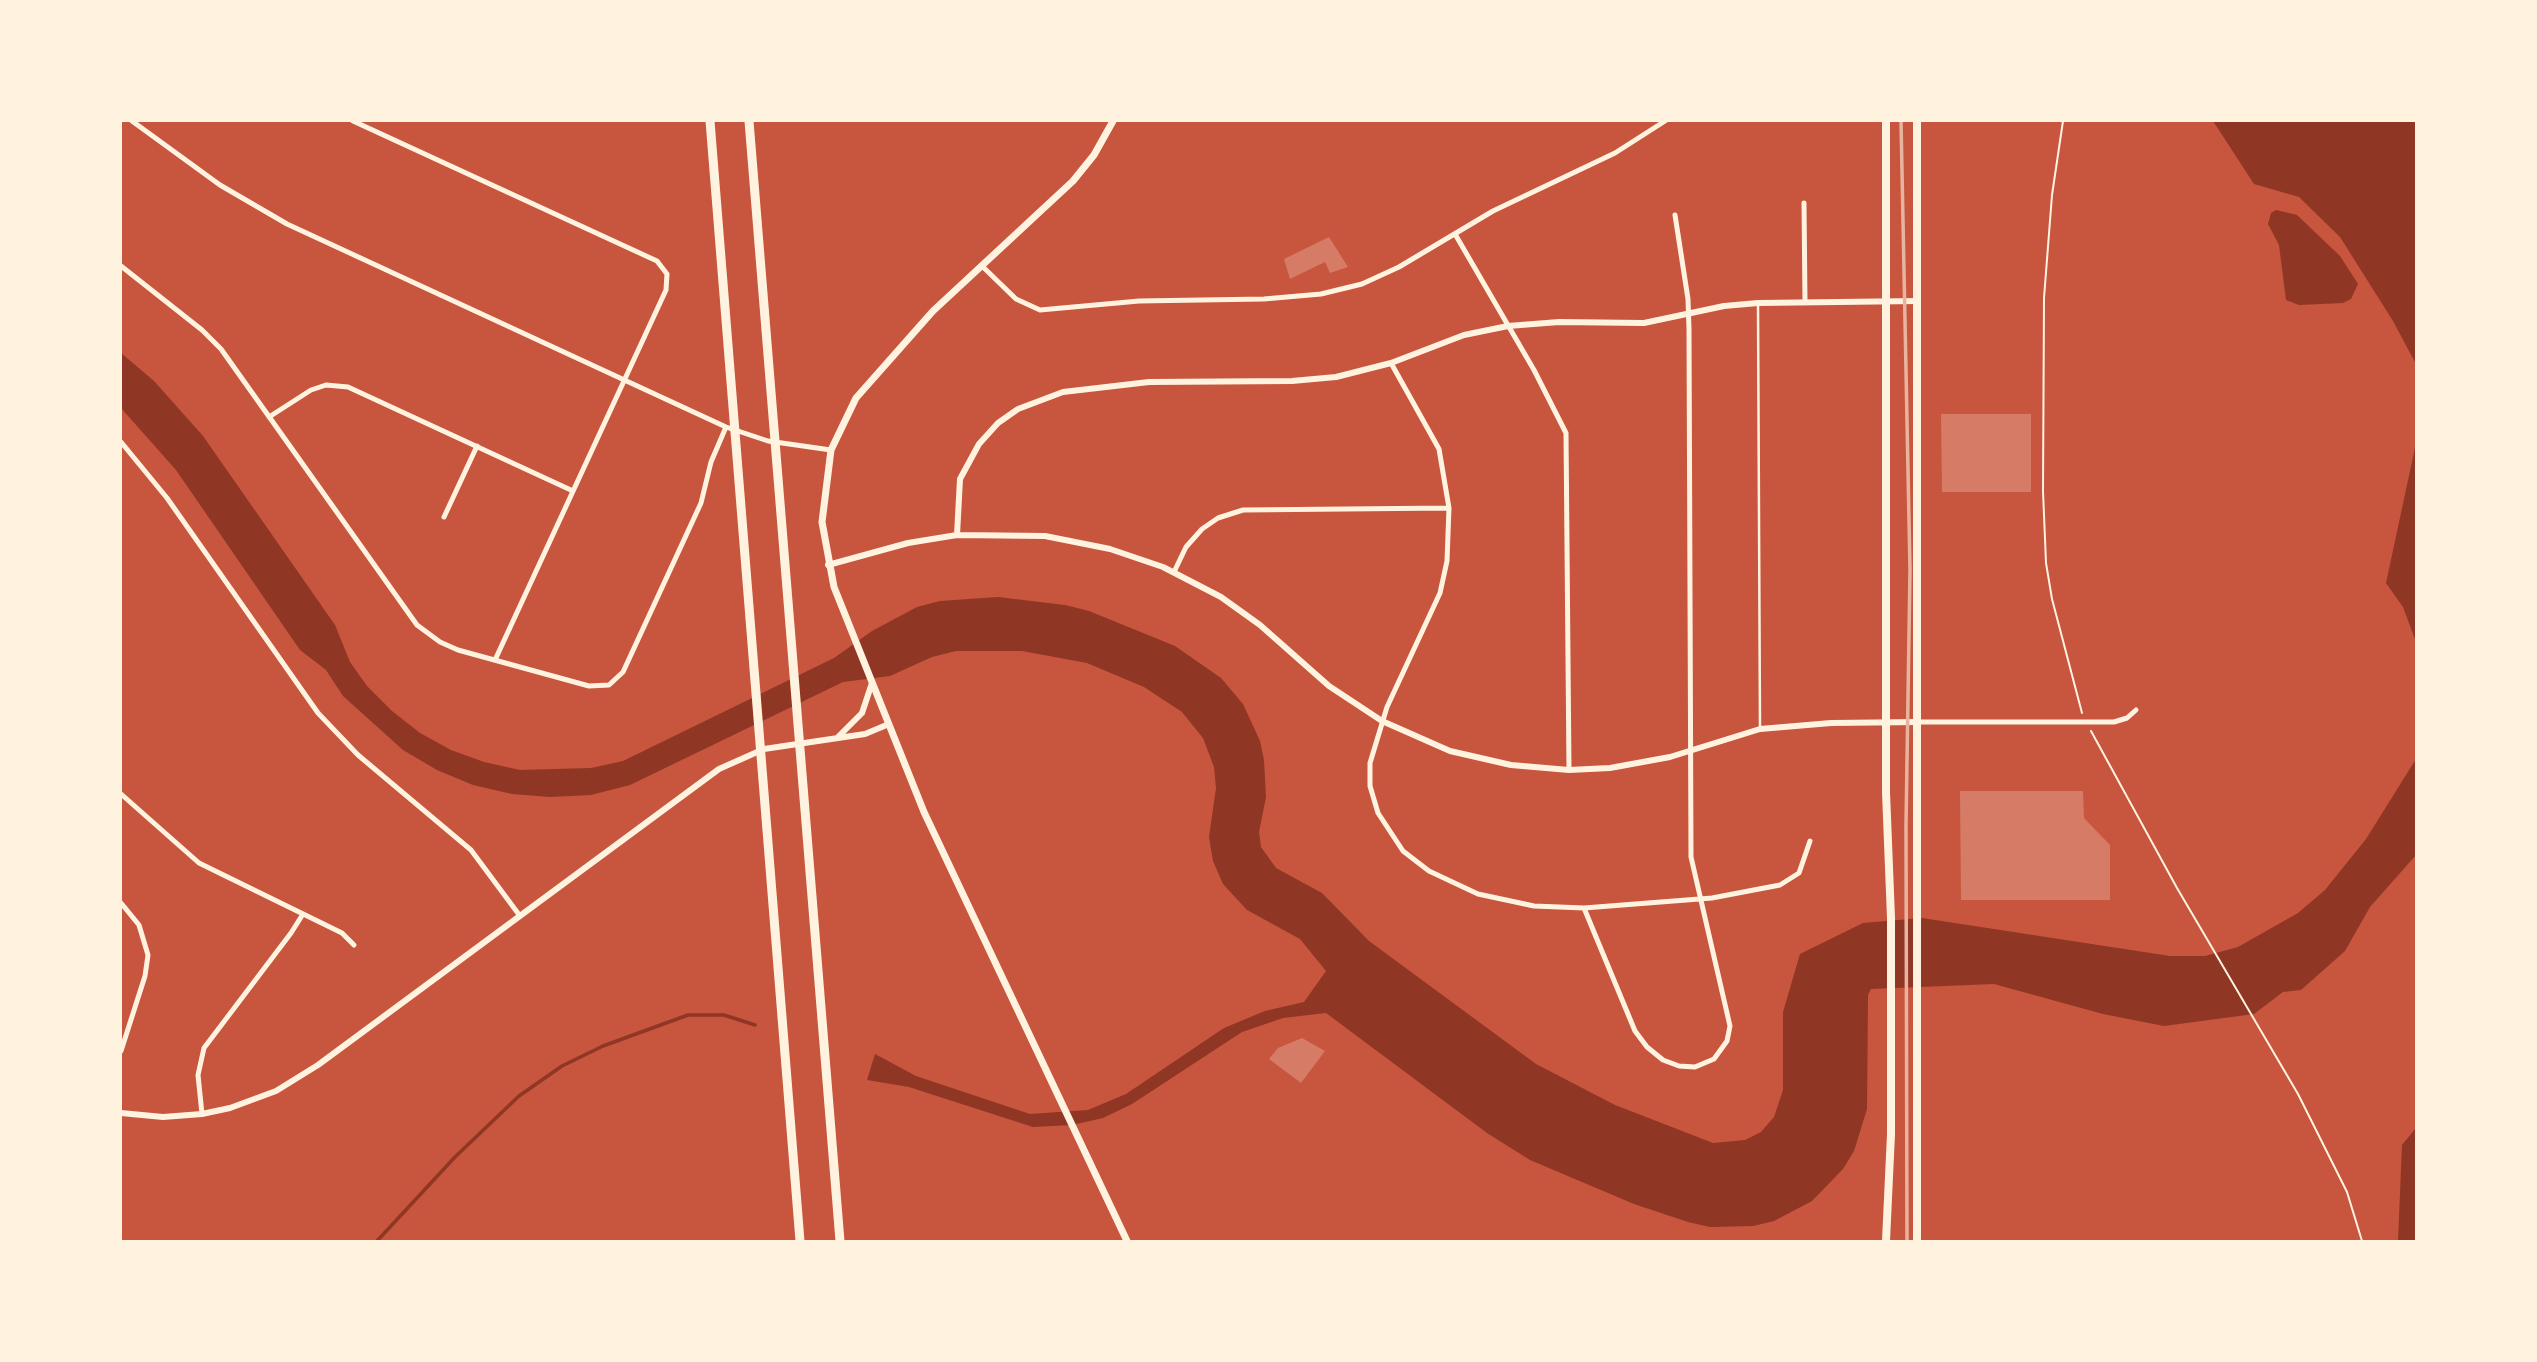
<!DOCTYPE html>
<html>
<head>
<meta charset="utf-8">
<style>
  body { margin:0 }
  #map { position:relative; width:2537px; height:1362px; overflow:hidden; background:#c8553d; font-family:"IBM Plex Serif",serif }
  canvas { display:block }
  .frame { position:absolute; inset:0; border:122px solid #fff3e0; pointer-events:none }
</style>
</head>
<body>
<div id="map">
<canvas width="2537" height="1362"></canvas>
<div class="frame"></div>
</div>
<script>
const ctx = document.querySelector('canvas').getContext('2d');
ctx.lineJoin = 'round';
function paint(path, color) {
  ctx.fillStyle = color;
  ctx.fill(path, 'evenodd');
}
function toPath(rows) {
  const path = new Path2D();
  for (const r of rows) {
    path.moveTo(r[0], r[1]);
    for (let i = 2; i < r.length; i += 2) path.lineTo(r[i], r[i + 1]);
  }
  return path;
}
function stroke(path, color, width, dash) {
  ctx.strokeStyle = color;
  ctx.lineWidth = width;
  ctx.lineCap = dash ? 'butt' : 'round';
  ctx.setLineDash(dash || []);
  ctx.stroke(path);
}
paint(toPath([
  [2213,121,2416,121,2416,364,2393,321,2340,237,2299,197,2254,184],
  [2276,210,2297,215,2340,256,2358,284,2351,299,2343,303,2299,305,2286,300,2279,245,2268,224,2271,213],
  [121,353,154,381,203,436,335,625,350,662,367,686,392,711,420,733,451,750,484,762,520,770,591,768,623,761,834,658,872,631,917,607,940,601,998,597,1065,605,1089,611,1175,646,1221,678,1243,704,1260,741,1264,760,1266,797,1259,832,1261,847,1276,868,1322,893,1369,941,1536,1064,1615,1105,1713,1143,1745,1140,1761,1132,1774,1117,1783,1090,1783,1012,1800,954,1863,923,1922,918,2170,956,2205,956,2238,947,2298,913,2325,890,2366,839,2416,759,2416,855,2370,907,2345,951,2301,990,2283,992,2254,1014,2164,1026,2103,1014,1994,984,1871,989,1868,995,1867,1109,1854,1151,1843,1169,1812,1201,1774,1221,1753,1226,1710,1227,1688,1222,1634,1204,1530,1160,1487,1133,1326,1013,1283,1018,1242,1032,1132,1104,1103,1118,1072,1125,1033,1127,909,1087,867,1080,875,1054,916,1076,1030,1114,1088,1110,1126,1094,1224,1028,1265,1011,1304,1002,1326,971,1300,939,1247,910,1223,884,1213,861,1209,837,1216,788,1214,767,1203,738,1182,712,1144,687,1087,663,1022,651,956,651,932,657,890,676,843,682,630,785,591,795,550,797,512,794,473,785,437,770,403,750,343,696,326,670,300,650,176,470,121,408],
  [2416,443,2416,642,2403,607,2386,583],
  [2416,1128,2416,1241,2398,1241,2402,1145]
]), '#8f3625');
stroke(toPath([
  [377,1241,455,1157,519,1096,562,1066,603,1046,688,1015,724,1015,755,1025]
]), '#8f3625', 3.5);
paint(toPath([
  [1329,237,1348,267,1330,273,1325,262,1290,279,1284,259],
  [1941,414,2031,414,2031,492,1942,492],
  [1960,791,2083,791,2084,818,2110,845,2110,900,1961,900],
  [1302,1038,1325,1051,1301,1083,1269,1059,1278,1048]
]), '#d67c66');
stroke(toPath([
  [2063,121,2052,195,2044,298,2043,491,2046,563,2052,599,2082,713],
  [2091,731,2177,888,2298,1094,2347,1192,2362,1241]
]), '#fff3e0', 2);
stroke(toPath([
  [1758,305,1760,729]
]), '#fff3e0', 2.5);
stroke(toPath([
  [132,121,220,185,287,224,726,427,768,441,831,450],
  [353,121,657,261,667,274,666,290,495,660],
  [1804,203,1805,302],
  [1455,234,1534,370,1566,433,1569,770],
  [121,266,202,330,221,349,417,625,440,642,458,650,589,686,609,685,623,672,701,503,711,462,726,427],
  [982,266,1016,299,1040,310,1139,301,1264,299,1321,294,1362,284,1399,267,1493,211,1615,153,1665,121],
  [1391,363,1439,449,1449,508,1447,561,1440,593,1387,707,1370,763,1370,786,1378,813,1403,851,1429,871,1478,894,1534,906,1584,908,1712,898,1780,885,1799,873,1810,841],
  [269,417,311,390,326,385,348,387,573,491],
  [121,442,167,498,318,713,358,755,471,850,520,916],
  [444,517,477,446],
  [1174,572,1186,547,1202,529,1218,518,1243,510,1449,508],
  [1919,722,2114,722,2127,718,2136,710],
  [121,794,199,863,342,933,354,945],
  [121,903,139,925,148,955,145,976,121,1051],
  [1584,908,1635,1031,1647,1047,1663,1060,1679,1066,1695,1067,1714,1059,1727,1041,1730,1026,1691,857,1689,329,1688,299,1675,215],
  [202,1114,198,1075,204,1048,291,933,303,914]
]), '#fff3e0', 5);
stroke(toPath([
  [957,535,960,479,979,444,998,423,1018,409,1063,392,1149,382,1292,381,1336,377,1391,363,1464,335,1508,326,1559,322,1644,323,1724,306,1758,303,1918,301],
  [828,565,908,543,957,535,1045,536,1110,549,1163,567,1221,597,1260,625,1329,686,1382,721,1450,751,1511,765,1569,770,1610,768,1670,757,1760,729,1831,723,1919,722],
  [838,737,862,713,872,683],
  [121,1113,163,1117,202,1114,230,1108,276,1091,318,1065,719,769,764,749,865,734,889,724]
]), '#fff3e0', 6);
stroke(toPath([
  [1113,121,1094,155,1073,181,933,311,856,398,831,450,822,522,834,587,924,812,1127,1241]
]), '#fff3e0', 7);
stroke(toPath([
  [1886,121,1886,792,1891,918,1891,1134,1886,1241],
  [1917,1241,1917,121]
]), '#fff3e0', 8);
stroke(toPath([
  [710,121,800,1241],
  [749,121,840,1241]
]), '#fff3e0', 9);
stroke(toPath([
  [1901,121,1910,570,1906,825,1907,1241]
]), '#e9b49f', 3.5);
</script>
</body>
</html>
